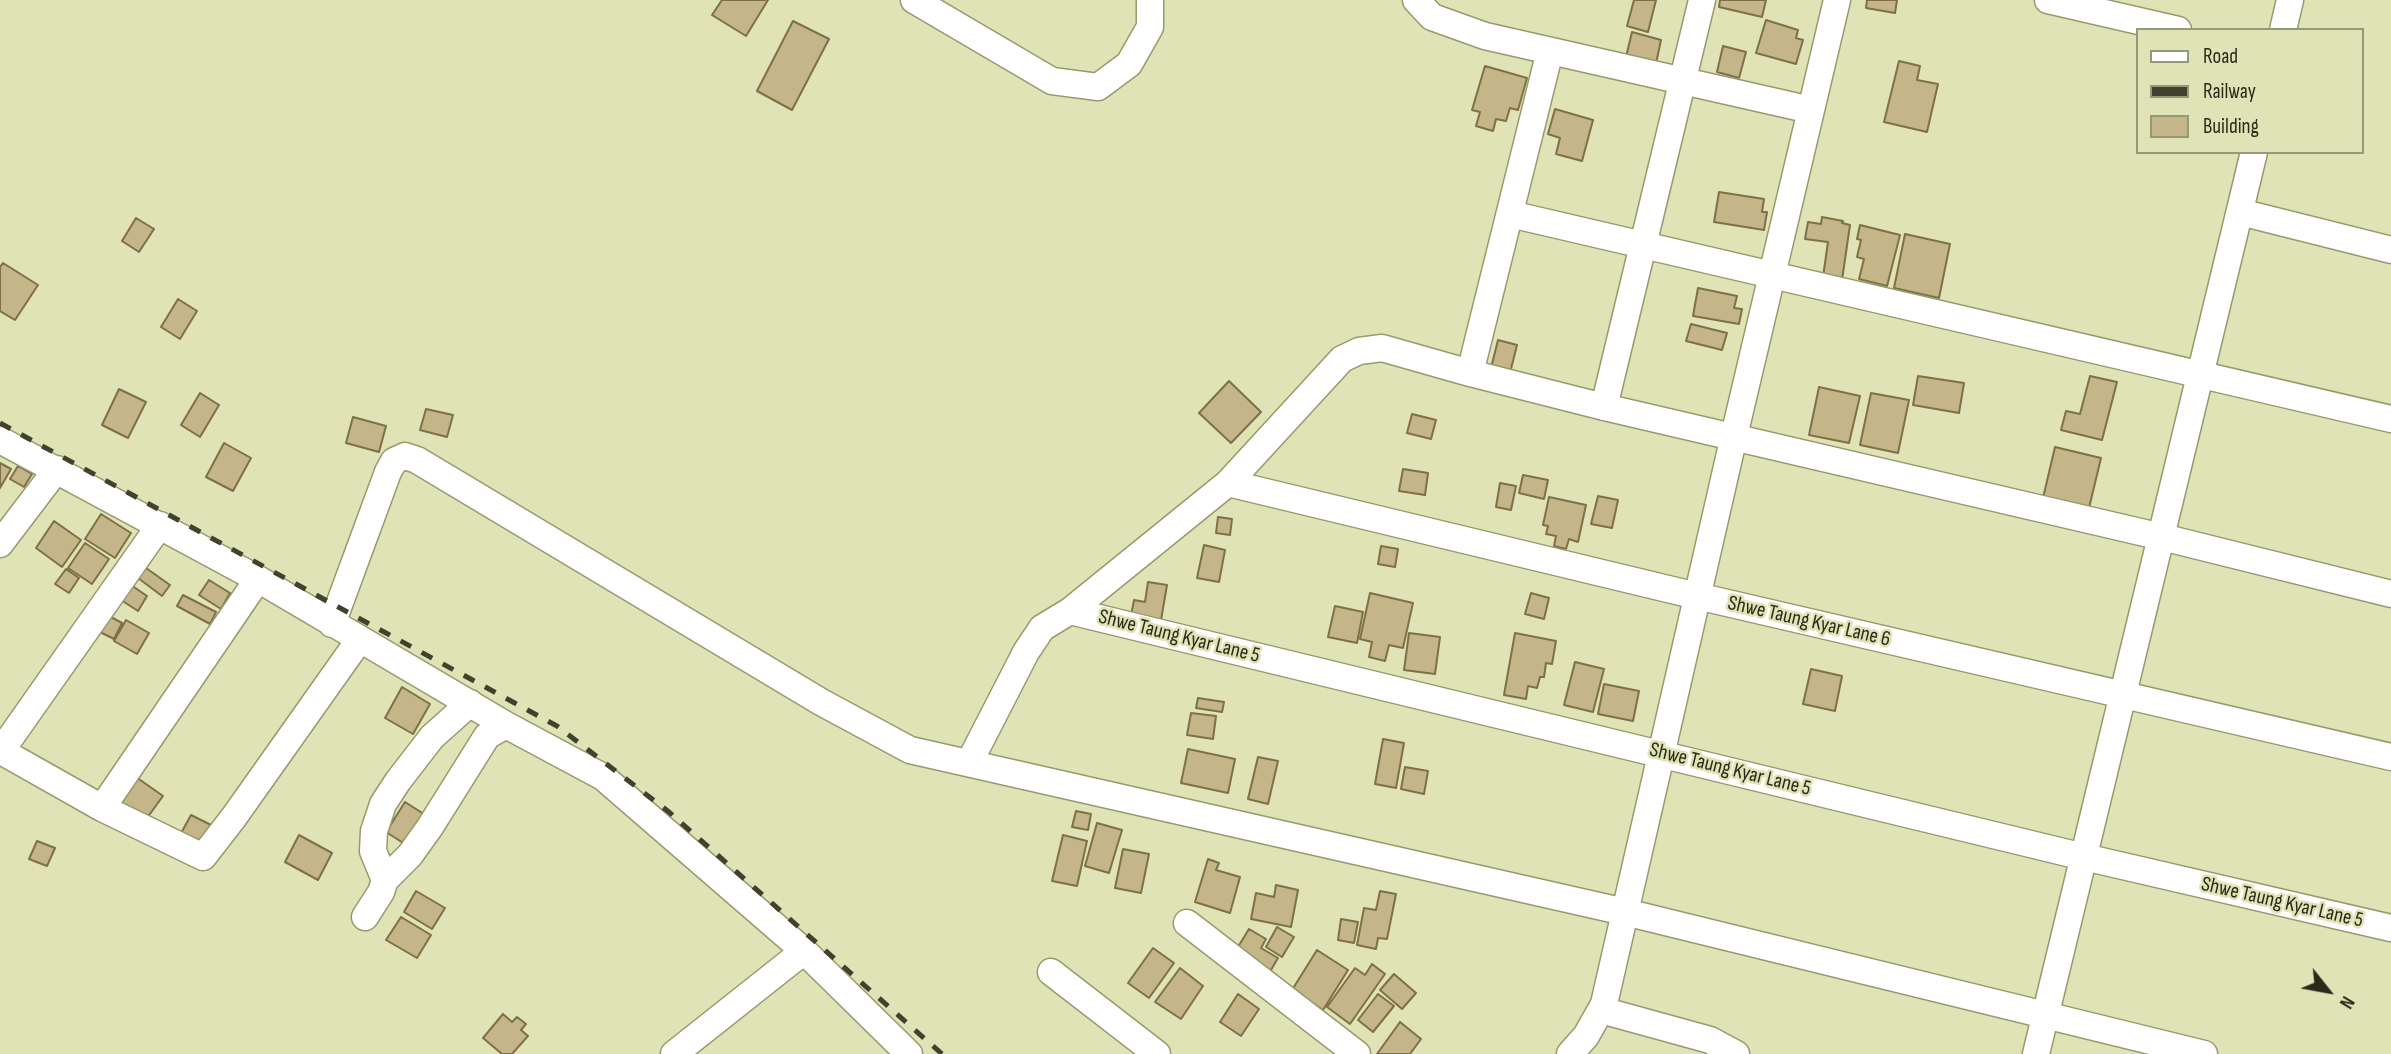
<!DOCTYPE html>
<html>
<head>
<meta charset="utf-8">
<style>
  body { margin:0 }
  #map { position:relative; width:2391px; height:1054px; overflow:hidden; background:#dfe3b5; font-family:"Sofia Sans Condensed",sans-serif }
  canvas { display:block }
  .legend { position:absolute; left:2136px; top:28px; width:228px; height:126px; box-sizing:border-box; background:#dfe3b5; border:2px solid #969977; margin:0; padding:9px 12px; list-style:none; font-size:21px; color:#292a19 }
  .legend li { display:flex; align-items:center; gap:14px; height:35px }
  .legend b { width:35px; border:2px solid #969977 }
  .north { position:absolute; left:2293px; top:956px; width:70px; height:70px; -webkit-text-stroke:5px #dfe3b5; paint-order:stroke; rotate:121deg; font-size:19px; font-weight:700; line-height:28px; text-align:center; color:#292a19 }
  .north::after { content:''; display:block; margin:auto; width:24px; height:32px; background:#292a19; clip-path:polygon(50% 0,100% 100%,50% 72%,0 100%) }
</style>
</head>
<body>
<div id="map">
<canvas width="2391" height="1054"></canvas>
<ul class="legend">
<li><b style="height:9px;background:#fff"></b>Road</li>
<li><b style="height:9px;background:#41422d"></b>Railway</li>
<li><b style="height:19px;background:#c5b68a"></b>Building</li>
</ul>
<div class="north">N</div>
</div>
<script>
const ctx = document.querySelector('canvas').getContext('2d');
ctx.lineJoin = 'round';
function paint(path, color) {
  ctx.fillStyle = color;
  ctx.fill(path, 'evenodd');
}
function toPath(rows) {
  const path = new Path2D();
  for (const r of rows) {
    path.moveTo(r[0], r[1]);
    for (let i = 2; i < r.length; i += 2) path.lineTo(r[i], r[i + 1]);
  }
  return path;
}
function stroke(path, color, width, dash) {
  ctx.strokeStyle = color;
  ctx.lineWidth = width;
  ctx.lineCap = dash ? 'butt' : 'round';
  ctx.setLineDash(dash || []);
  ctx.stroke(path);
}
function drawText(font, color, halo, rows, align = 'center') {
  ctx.font = font + ' "Sofia Sans Condensed",sans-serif';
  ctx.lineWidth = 5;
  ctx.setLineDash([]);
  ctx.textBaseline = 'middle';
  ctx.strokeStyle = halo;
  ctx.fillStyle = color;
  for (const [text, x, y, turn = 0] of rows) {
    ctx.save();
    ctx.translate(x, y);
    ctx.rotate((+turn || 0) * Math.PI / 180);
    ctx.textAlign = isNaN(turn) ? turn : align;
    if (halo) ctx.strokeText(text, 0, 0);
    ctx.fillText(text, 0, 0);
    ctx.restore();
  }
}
const building = toPath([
  [722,0,768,0,746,36,712,15,722,0],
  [1634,0,1656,0,1648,32,1627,26,1634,0],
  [1720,0,1766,0,1762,17,1719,7,1720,0],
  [1867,0,1897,0,1895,13,1866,8,1867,0],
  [1766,20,1798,30,1796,38,1803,40,1796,64,1756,53,1766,20],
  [793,21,829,39,792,110,757,91,793,21],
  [1632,32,1661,40,1655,68,1625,61,1632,32],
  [1723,46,1746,52,1739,78,1717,72,1723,46],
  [1899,61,1920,66,1917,80,1938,84,1927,132,1884,122,1899,61],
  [1485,66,1527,78,1518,110,1510,108,1506,121,1496,119,1493,131,1476,126,1480,112,1472,110,1485,66],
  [1555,109,1593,120,1582,161,1556,154,1560,138,1548,134,1555,109],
  [1719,192,1764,199,1762,212,1767,212,1764,230,1714,222,1719,192],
  [1822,217,1843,221,1842,223,1850,225,1842,280,1823,277,1828,242,1805,239,1808,222,1821,224,1822,217],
  [136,218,154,229,139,252,122,241,136,218],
  [1860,225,1900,235,1887,286,1859,279,1864,259,1857,257,1861,240,1857,239,1860,225],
  [1905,234,1950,244,1939,298,1894,288,1905,234],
  [3,263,38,285,15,320,0,311,0,267,3,263],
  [1698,288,1737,296,1734,308,1742,309,1739,324,1693,316,1698,288],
  [178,299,197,311,180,339,161,327,178,299],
  [1691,324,1727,333,1722,350,1686,341,1691,324],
  [1498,340,1517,345,1510,373,1491,368,1498,340],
  [1918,376,1964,383,1959,413,1913,405,1918,376],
  [2090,376,2117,382,2102,440,2061,430,2066,411,2080,414,2090,376],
  [1229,381,1261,412,1231,443,1199,413,1229,381],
  [1819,387,1860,396,1849,443,1809,435,1819,387],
  [119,389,146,402,128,438,102,425,119,389],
  [200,393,219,405,200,437,181,425,200,393],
  [1871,393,1909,400,1898,453,1860,445,1871,393],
  [426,409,453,415,447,437,420,430,426,409],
  [1412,414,1436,420,1431,439,1407,433,1412,414],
  [353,417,386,426,379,452,346,443,353,417],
  [224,443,251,458,233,491,206,477,224,443],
  [2055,447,2101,458,2089,508,2043,498,2055,447],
  [0,463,11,469,0,488,0,463],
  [18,466,32,474,24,487,10,479,18,466],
  [1403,469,1428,473,1425,495,1399,491,1403,469],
  [1523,475,1548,480,1544,499,1519,493,1523,475],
  [1500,483,1516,486,1511,510,1496,507,1500,483],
  [1598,496,1618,500,1612,528,1591,524,1598,496],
  [1549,497,1586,505,1578,542,1569,539,1566,549,1554,546,1556,536,1546,534,1548,526,1543,525,1549,497],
  [101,514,131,533,115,558,85,539,101,514],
  [1218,517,1232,519,1230,535,1216,533,1218,517],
  [54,521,81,540,62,567,36,548,54,521],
  [85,543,109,559,92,584,68,568,85,543],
  [1204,545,1225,550,1219,582,1197,578,1204,545],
  [1381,546,1398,549,1395,567,1378,564,1381,546],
  [146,568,170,585,162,596,138,578,146,568],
  [66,569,79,578,69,593,55,584,66,569],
  [209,580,230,593,221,609,199,595,209,580],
  [1148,582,1167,585,1160,626,1130,621,1134,600,1145,602,1148,582],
  [131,585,147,596,138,611,121,600,131,585],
  [1370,593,1413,603,1403,648,1389,645,1385,661,1369,657,1372,642,1360,639,1370,593],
  [1531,593,1549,598,1544,619,1525,614,1531,593],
  [183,595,216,612,210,624,177,606,183,595],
  [1335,606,1363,612,1357,643,1328,637,1335,606],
  [109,616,122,623,114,639,100,632,109,616],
  [126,620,149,633,137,654,114,641,126,620],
  [1409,633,1440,637,1435,674,1404,670,1409,633],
  [1515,633,1556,641,1552,664,1546,663,1544,677,1540,677,1537,688,1528,686,1526,699,1504,695,1515,633],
  [1575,662,1604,669,1593,712,1564,705,1575,662],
  [1811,669,1842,676,1835,711,1803,704,1811,669],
  [1604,684,1639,691,1633,721,1598,714,1604,684],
  [402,687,430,704,413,734,385,718,402,687],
  [1198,698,1224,702,1222,712,1196,708,1198,698],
  [1191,713,1216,716,1213,739,1187,735,1191,713],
  [1383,739,1404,743,1396,788,1375,784,1383,739],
  [1188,749,1235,759,1228,793,1181,783,1188,749],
  [1258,757,1278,761,1268,804,1248,799,1258,757],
  [1405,767,1428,771,1424,794,1401,789,1405,767],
  [136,777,163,796,142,825,116,806,136,777],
  [405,802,427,816,408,846,386,832,405,802],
  [1076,811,1091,814,1088,830,1072,827,1076,811],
  [191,815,215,827,204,847,180,835,191,815],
  [1097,823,1122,830,1109,873,1085,866,1097,823],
  [299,835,332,853,318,880,285,862,299,835],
  [1063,835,1087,841,1077,886,1052,881,1063,835],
  [37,841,55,848,47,866,29,859,37,841],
  [1123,849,1149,854,1141,893,1115,888,1123,849],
  [1208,859,1219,863,1216,870,1240,877,1230,913,1195,902,1208,859],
  [1276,885,1298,890,1291,927,1251,919,1256,893,1274,897,1276,885],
  [416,891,445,908,432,929,404,912,416,891],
  [1380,891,1396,894,1387,939,1378,938,1376,949,1357,945,1364,908,1376,910,1380,891],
  [401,917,431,935,417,958,386,940,401,917],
  [1341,919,1358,922,1354,943,1338,940,1341,919],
  [1277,927,1294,937,1282,957,1266,947,1277,927],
  [1249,929,1266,939,1261,948,1278,958,1268,975,1233,955,1249,929],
  [1153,948,1174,963,1149,998,1128,983,1153,948],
  [1317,950,1348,970,1323,1010,1292,990,1317,950],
  [1372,964,1385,974,1350,1024,1327,1007,1355,968,1365,975,1372,964],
  [1180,968,1203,986,1181,1019,1155,1002,1180,968],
  [1394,974,1416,993,1402,1009,1380,990,1394,974],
  [1238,994,1259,1009,1241,1036,1220,1022,1238,994],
  [1378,994,1394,1006,1373,1032,1358,1020,1378,994],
  [503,1014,512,1022,517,1017,526,1024,521,1030,528,1036,512,1054,502,1054,483,1038,503,1014],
  [1400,1022,1421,1039,1410,1054,1377,1054,1400,1022]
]);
paint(building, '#c5b68a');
stroke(building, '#7e7047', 2);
const minor = toPath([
  [914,0,1052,81,1098,87,1129,64,1150,27,1150,0],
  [1416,0,1432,17,1485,36,1811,110],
  [2048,0,2178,30],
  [2283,30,2290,0],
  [2240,212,2391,250],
  [1510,214,2391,419],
  [1470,373,1550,51],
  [1604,407,1702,0],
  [0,440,258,579,506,725,603,777,804,951,909,1054],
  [1228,483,1697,596,2391,757],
  [160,525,1,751,102,808,258,579],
  [0,544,57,469],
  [1070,611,2084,857,2391,928],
  [332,624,388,472,394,461,405,456,417,460,821,702,910,750,1625,912,2204,1054],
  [969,763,1026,652,1042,628,1070,611,1228,483,1342,359,1359,351,1382,348,1470,373,1604,407,2162,537,2391,594],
  [102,808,203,857,234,817,360,639],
  [385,880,410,855,430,827,487,736,506,725],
  [365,917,381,892,385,880,373,851,374,831,383,804,398,781,432,737,470,703],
  [1187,923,1357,1054],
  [1051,972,1157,1054],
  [1601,1010,1710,1040,1736,1054],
  [674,1054,804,951],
  [1570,1054,1586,1036,1604,1004,1734,436,1837,0],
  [2036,1054,2254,152]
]);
stroke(minor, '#979a6e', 29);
stroke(minor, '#fff', 26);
stroke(toPath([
  [0,423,557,726,669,812,942,1054]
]), '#41422d', 5, [12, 12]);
drawText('21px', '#292a19', '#dfe3b5', [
  ["Shwe Taung Kyar Lane 6",1809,622,13],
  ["Shwe Taung Kyar Lane 5",1179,637,14],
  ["Shwe Taung Kyar Lane 5",1730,770,14],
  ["Shwe Taung Kyar Lane 5",2282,903,13]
]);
</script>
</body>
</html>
